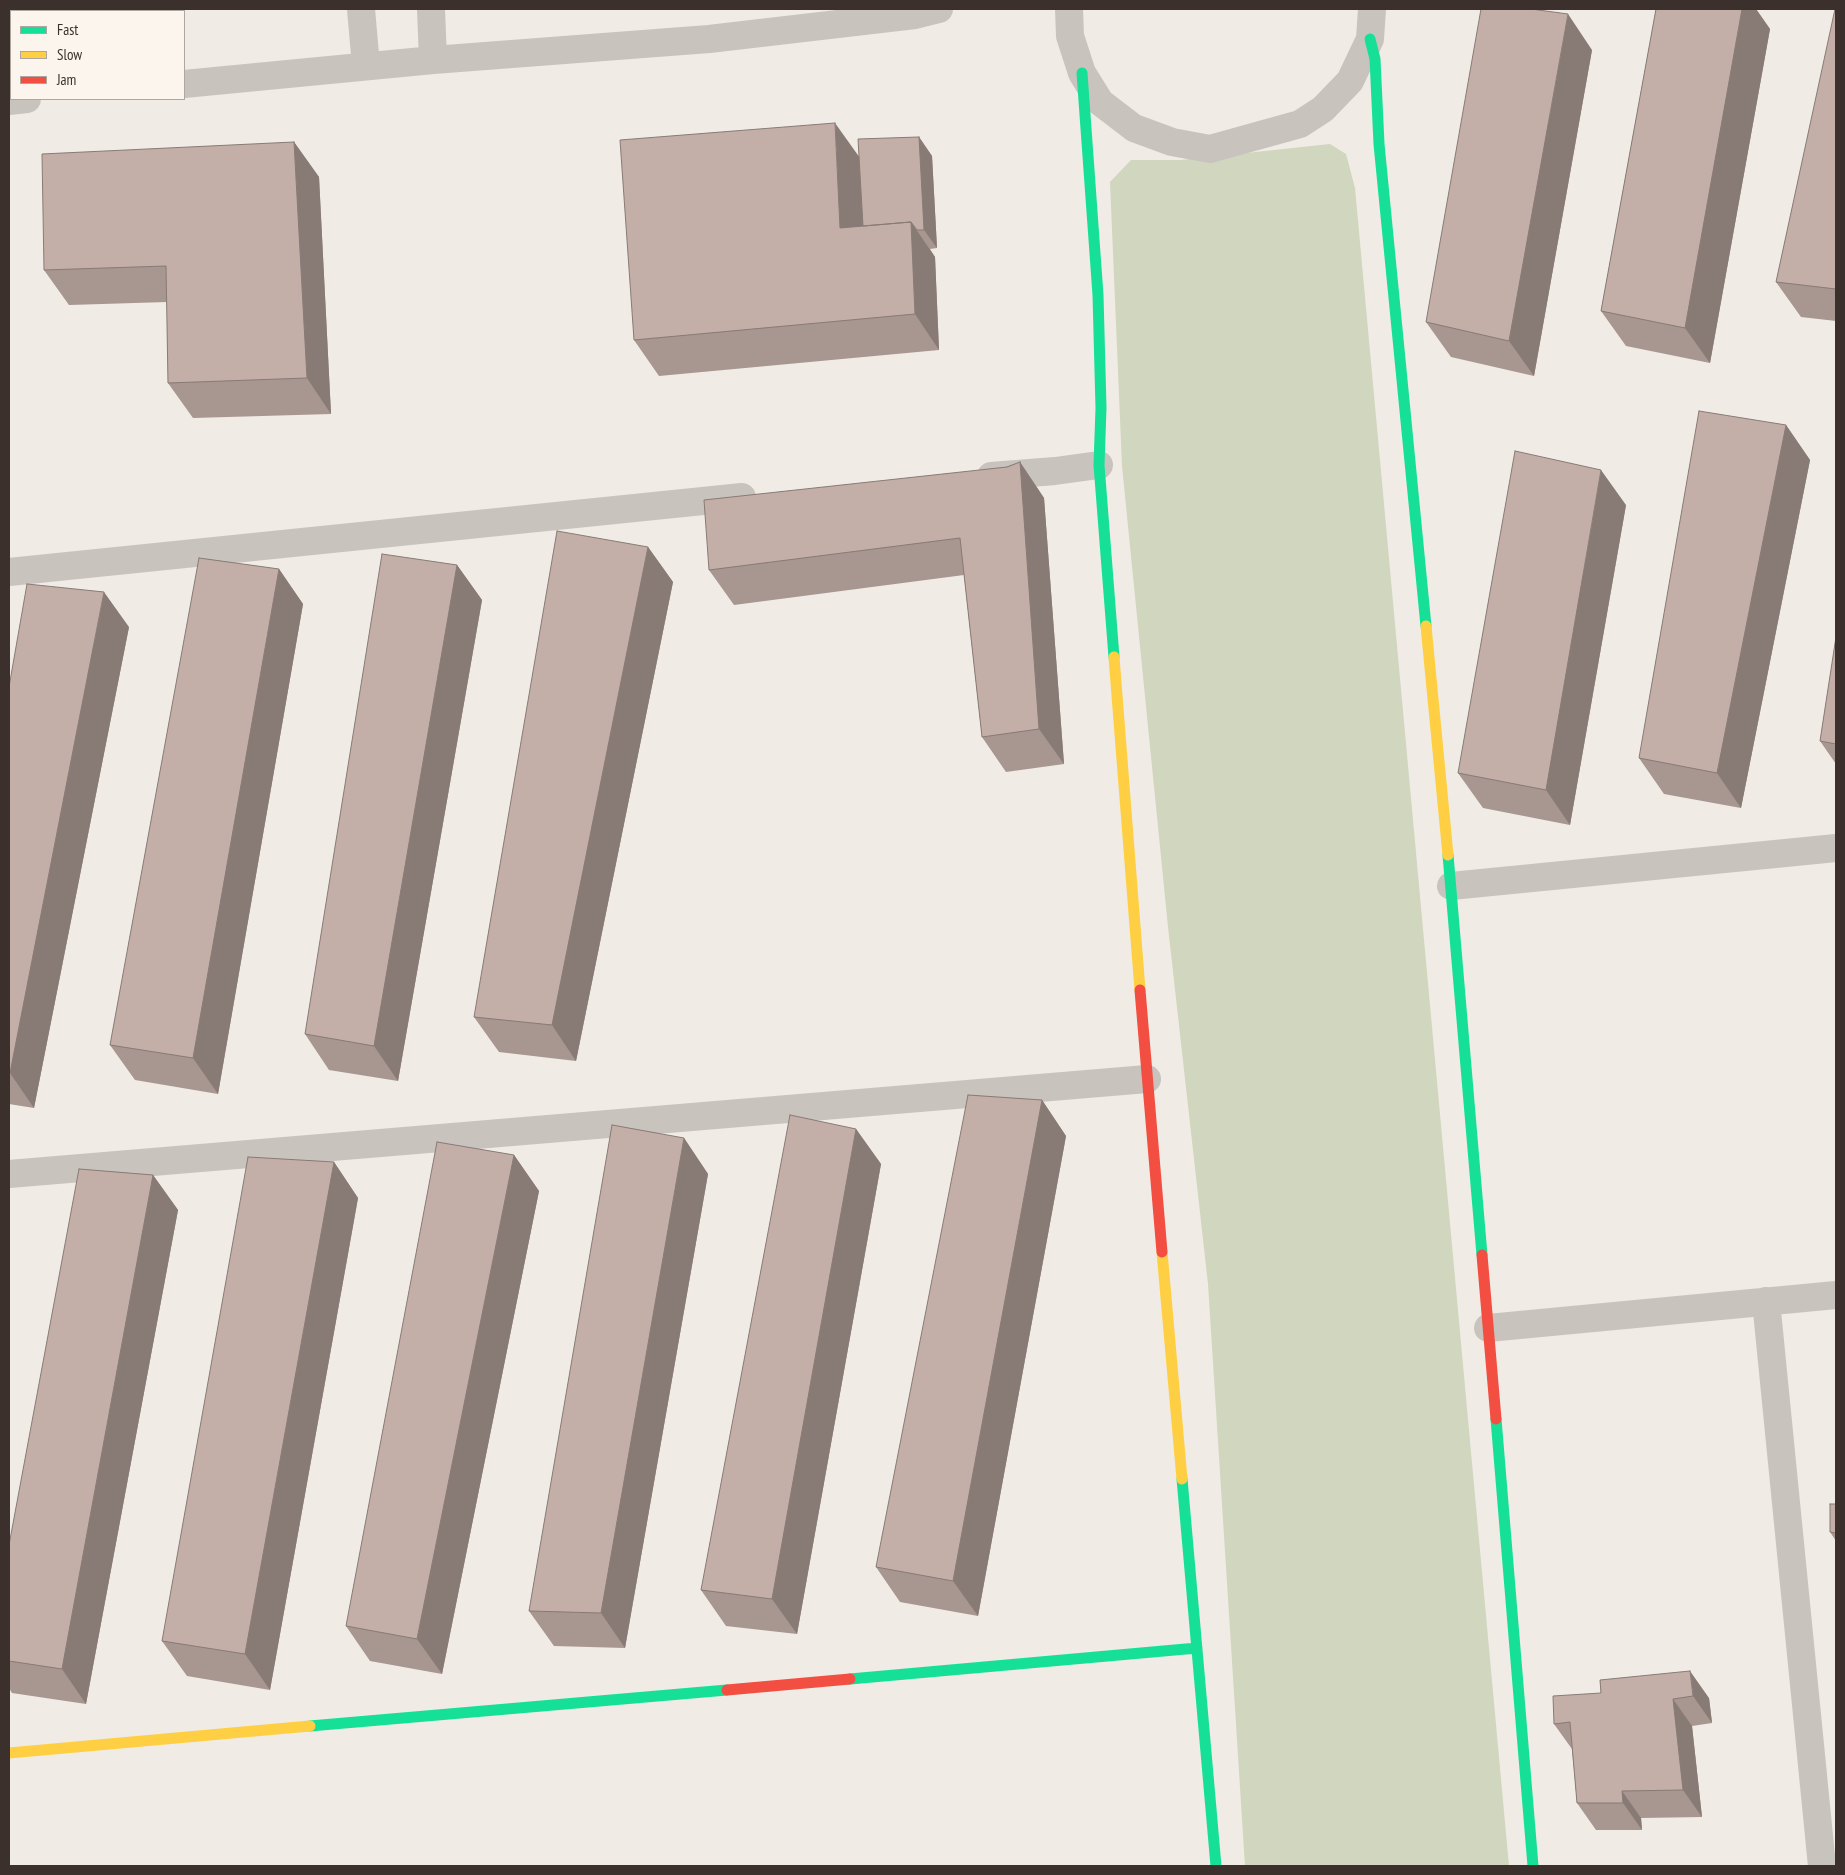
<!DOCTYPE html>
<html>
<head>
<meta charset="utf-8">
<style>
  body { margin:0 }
  #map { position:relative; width:1845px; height:1875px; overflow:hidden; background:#f0ebe5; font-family:"PT Sans Narrow",sans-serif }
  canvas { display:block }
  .frame { position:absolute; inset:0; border:10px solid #3b302b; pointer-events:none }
  .legend { position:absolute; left:10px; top:10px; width:175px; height:90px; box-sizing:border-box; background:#fbf5ee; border:1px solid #aea6a0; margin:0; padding:6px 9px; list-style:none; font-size:15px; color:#3b302b }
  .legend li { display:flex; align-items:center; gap:10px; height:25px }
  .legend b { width:25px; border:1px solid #aea6a0 }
</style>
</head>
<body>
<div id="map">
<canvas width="1845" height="1875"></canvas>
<div class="frame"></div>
<ul class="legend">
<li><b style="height:6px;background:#16e098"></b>Fast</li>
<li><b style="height:6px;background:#ffcf43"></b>Slow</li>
<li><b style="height:6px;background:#f24e42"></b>Jam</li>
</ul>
</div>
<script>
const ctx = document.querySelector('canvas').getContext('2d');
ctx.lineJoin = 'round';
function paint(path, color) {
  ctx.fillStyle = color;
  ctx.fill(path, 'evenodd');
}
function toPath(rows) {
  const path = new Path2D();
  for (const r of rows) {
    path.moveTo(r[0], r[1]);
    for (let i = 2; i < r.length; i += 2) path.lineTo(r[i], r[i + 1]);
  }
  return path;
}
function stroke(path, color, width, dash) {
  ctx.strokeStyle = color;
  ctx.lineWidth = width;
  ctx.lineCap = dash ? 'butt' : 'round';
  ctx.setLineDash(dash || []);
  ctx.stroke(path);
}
paint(toPath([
  [1330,144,1346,154,1355,188,1509,1866,1245,1866,1208,1284,1168,927,1122,466,1110,182,1131,160,1181,160]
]), '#d1d6bf');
stroke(toPath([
  [361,9,366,66],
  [431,9,433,60],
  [1069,9,1070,36,1082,73,1100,102,1134,128,1172,142,1210,149,1300,124,1323,109,1350,81,1370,39,1372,9],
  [184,84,433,60,709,39,915,15,939,9],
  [9,101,27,99],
  [991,476,1055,471,1099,465],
  [9,572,742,497],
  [1451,886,1836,848],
  [9,1174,1147,1079],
  [1766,1301,1822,1866],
  [1488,1328,1836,1295]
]), '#c9c3be', 28);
stroke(toPath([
  [1370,39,1375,59,1379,144,1426,626],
  [1082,73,1098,295,1101,408,1099,465,1114,657],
  [1448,855,1482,1255],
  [1496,1419,1533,1866],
  [1182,1479,1216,1866],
  [850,1679,1197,1648],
  [310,1726,727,1690]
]), '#16e098', 11);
stroke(toPath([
  [1426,626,1448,855],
  [1114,657,1140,990],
  [1162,1252,1182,1479],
  [9,1753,310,1726]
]), '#ffcf43', 11);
stroke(toPath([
  [1140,990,1162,1252],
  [1482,1255,1496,1419],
  [727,1690,850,1679]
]), '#f24e42', 11);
paint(toPath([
  [1656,9,1756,9,1770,29,1710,363,1626,346,1601,311],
  [1836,9,1836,321,1801,317,1776,282],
  [1592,50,1534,376,1451,357,1426,322],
  [919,137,932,156,937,248,930,249,935,257,939,350,659,376,634,340,858,156],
  [294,142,319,177,331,414,193,418,168,383,167,302,69,305,44,270],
  [1786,425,1810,460,1741,808,1664,794,1639,758],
  [1020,462,1044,498,1064,764,1006,772,982,737,964,575,734,605,709,570],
  [1626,505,1570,825,1483,808,1458,773],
  [648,547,673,582,576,1061,499,1052,474,1017],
  [457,565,482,600,398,1081,329,1070,305,1034],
  [279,569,303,604,218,1094,135,1080,110,1045],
  [129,627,34,1108,9,1104,9,687],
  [1836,637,1836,764,1820,741],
  [1042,1100,1066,1136,978,1616,900,1602,876,1567],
  [856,1129,881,1164,797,1634,726,1626,701,1590],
  [684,1138,708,1174,625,1648,554,1646,529,1611],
  [514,1155,539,1191,442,1674,370,1661,346,1626],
  [334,1162,358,1198,270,1690,187,1676,162,1641],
  [153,1175,178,1210,86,1704,12,1693,9,1688,9,1545],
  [1836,1504,1836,1541,1830,1532],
  [1600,1680,1709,1698,1712,1723,1692,1726,1702,1817,1641,1818,1642,1830,1596,1830,1577,1803,1572,1749,1554,1724,1601,1693]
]), '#a89690');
paint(toPath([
  [1742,9,1756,9,1770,29,1710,363,1685,328],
  [1568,14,1592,50,1534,376,1509,341],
  [835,123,860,158,865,263,840,228],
  [919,137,932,156,937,248,924,230],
  [294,142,319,177,331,414,307,378],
  [911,222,935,257,939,350,915,314],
  [1786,425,1810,460,1741,808,1717,773],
  [1020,462,1044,498,1064,764,1039,729],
  [1601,470,1626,505,1570,825,1546,790],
  [648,547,673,582,576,1061,552,1025],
  [457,565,482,600,398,1081,374,1046],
  [279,569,303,604,218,1094,193,1058],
  [104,592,129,627,34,1108,10,1073],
  [1042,1100,1066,1136,978,1616,953,1581],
  [856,1129,881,1164,797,1634,772,1599],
  [684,1138,708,1174,625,1648,601,1613],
  [514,1155,539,1191,442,1674,417,1639],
  [334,1162,358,1198,270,1690,245,1654],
  [153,1175,178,1210,86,1704,62,1669],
  [1690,1671,1709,1698,1712,1723,1693,1696],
  [1673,1699,1692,1726,1702,1817,1683,1790],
  [1622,1791,1641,1818,1642,1830,1623,1803]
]), '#887a75');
const building = toPath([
  [1481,9,1531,9,1568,14,1509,341,1426,322,1481,9],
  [1656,9,1742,9,1685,328,1601,311,1656,9],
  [1835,9,1836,9,1836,289,1776,282,1835,9],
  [835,123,840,228,911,222,915,314,634,340,620,140,835,123],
  [919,137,924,230,917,230,911,222,863,226,858,139,919,137],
  [294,142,307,378,168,383,166,266,44,270,42,154,294,142],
  [1699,411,1786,425,1717,773,1639,758,1699,411],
  [1515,451,1601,470,1546,790,1458,773,1515,451],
  [1020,462,1039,729,982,737,960,538,709,570,704,500,1007,467,1020,462],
  [557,531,648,547,552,1025,474,1017,557,531],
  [382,554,457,565,374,1046,305,1034,382,554],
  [199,558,279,569,193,1058,110,1045,199,558],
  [27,584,104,592,10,1073,9,1073,9,687,27,584],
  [1836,637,1836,744,1820,741,1836,637],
  [968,1095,1042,1100,953,1581,876,1567,968,1095],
  [790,1115,856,1129,772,1599,701,1590,790,1115],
  [612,1125,684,1138,601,1613,529,1611,612,1125],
  [437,1142,514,1155,417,1639,346,1626,437,1142],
  [248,1157,334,1162,245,1654,162,1641,248,1157],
  [79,1169,153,1175,62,1669,9,1661,9,1545,79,1169],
  [1830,1504,1836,1504,1836,1533,1830,1532,1830,1504],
  [1690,1671,1693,1696,1673,1699,1683,1790,1622,1791,1623,1803,1577,1803,1570,1722,1554,1724,1553,1696,1601,1693,1600,1680,1690,1671]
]);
paint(building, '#c3afa7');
stroke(building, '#887a75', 1);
</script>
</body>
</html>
